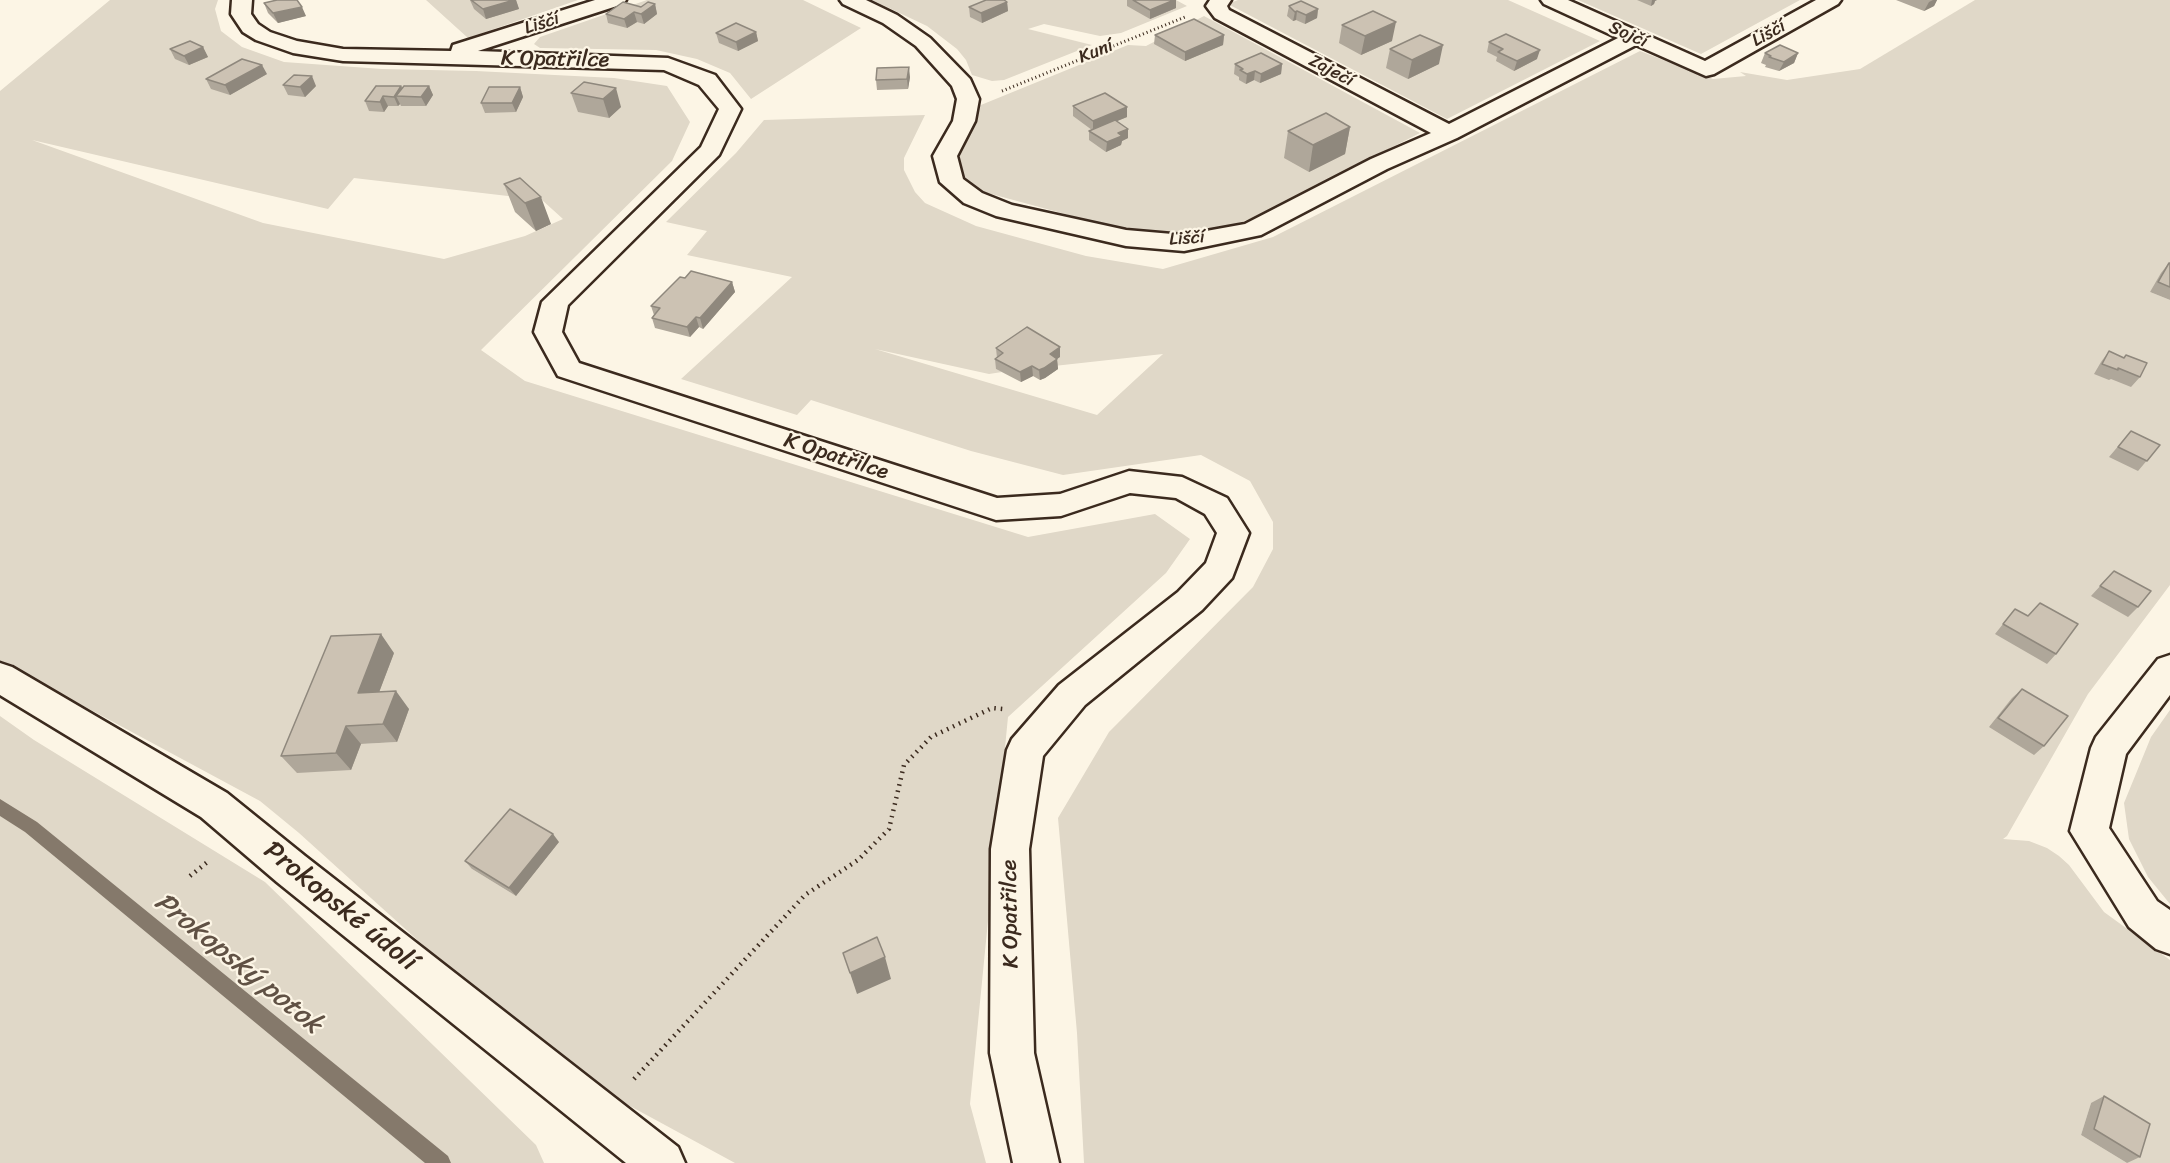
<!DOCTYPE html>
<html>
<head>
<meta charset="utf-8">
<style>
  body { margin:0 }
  canvas { display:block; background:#fcf5e5 }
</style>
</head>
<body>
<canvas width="2170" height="1163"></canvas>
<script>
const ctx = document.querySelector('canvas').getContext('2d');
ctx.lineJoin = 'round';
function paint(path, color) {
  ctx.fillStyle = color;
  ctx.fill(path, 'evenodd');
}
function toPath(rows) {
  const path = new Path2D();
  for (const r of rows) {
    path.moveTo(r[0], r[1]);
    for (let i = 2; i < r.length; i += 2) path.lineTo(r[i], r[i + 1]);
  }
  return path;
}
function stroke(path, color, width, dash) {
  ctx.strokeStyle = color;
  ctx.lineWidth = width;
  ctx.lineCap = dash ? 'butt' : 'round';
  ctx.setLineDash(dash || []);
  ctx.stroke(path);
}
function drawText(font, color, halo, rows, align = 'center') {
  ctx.font = font + ' Sriracha,sans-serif';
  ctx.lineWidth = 4.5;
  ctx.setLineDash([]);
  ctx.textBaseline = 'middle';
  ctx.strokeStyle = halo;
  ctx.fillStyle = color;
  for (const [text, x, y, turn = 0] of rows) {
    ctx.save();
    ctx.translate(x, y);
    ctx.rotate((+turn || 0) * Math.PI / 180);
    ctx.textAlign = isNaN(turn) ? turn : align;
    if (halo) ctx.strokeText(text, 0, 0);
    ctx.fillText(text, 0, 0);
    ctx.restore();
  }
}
paint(toPath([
  [110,0,218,0,215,9,221,31,242,47,284,62,382,69,476,71,614,78,667,86,690,122,672,161,481,350,525,381,1028,537,1155,514,1190,539,1166,573,1008,717,970,1104,986,1163,735,1163,606,1093,506,1020,299,833,260,801,0,661,0,91],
  [32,140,328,209,354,178,542,200,563,219,525,236,444,259,263,223],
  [393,653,372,711,397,742,361,744,350,770,345,655],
  [559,842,516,896,472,869],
  [426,0,501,0,495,16,519,9,509,0,578,0,468,38],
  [647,0,803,0,861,28,751,99,730,73,697,59,656,50,540,48,534,44,540,37],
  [872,0,1176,0,1187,6,1121,33,1100,36,1044,24,1028,29,1092,45,1004,80,992,81,972,75,966,60,957,49,927,26],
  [1238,0,1508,0,1600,41,1447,119,1228,4],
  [1578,0,1638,0,1652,3,1657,0,1800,0,1701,54],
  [1975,0,2170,0,2170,276,2150,292,2170,300,2170,585,2088,694,2007,836,2003,839,2029,841,2047,848,2059,856,2069,865,2104,912,2170,960,2170,1163,1084,1163,1077,1033,1058,818,1109,732,1253,587,1273,549,1273,522,1250,481,1201,455,1063,475,971,451,811,400,797,415,681,379,792,277,687,255,707,231,666,222,736,153,764,120,925,115,904,158,904,170,915,192,925,203,976,226,1086,256,1163,269,1273,237,1640,51,1713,79,1746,76,1740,72,1787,80,1860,69],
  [875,349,989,374,1002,372,996,369,1060,357,1050,364,1054,366,1163,354,1097,415],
  [2091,1103,2127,1163,2081,1135],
  [1204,16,1420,133,1255,217,1224,228,1197,233,1141,233,1113,227,984,192,973,187,960,174,955,159,976,107,1128,45,1146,46],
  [2170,710,2170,904,2148,877,2129,839,2124,803,2151,737],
  [0,716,34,740,265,882,536,1145,544,1163,0,1163]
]), '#e0d8c8');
paint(toPath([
  [0,799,37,822,448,1156,451,1163,425,1163,25,832,0,816,0,799]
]), '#85796b');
const minor = toPath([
  [232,0,252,0,251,14,258,24,270,32,297,41,343,49,451,51,453,45,595,0,626,0,623,4,478,51,668,58,715,75,741,109,719,155,568,305,562,332,579,363,997,498,1060,494,1129,471,1182,477,1227,498,1249,533,1232,578,1202,610,1085,705,1043,756,1029,849,1034,1053,1059,1163,1013,1163,990,1053,991,849,1007,750,1012,739,1059,685,1178,592,1206,563,1217,533,1205,514,1176,498,1130,493,1061,516,996,520,558,376,534,332,542,302,701,147,719,109,699,85,664,70,343,61,293,53,256,40,243,32,231,14,232,0],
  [840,0,866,0,897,15,930,38,970,79,979,99,975,121,957,156,963,179,982,193,1012,205,1126,230,1184,235,1245,224,1371,159,1431,133,1215,18,1206,6,1210,0,1231,0,1227,6,1229,10,1449,124,1618,38,1544,4,1541,0,1568,0,1705,61,1816,0,1841,0,1838,4,1714,74,1706,76,1636,45,1457,138,1387,169,1261,235,1184,251,1126,246,996,216,964,203,940,182,933,156,953,121,957,99,952,86,916,46,883,23,843,4,840,0],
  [2170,655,2170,695,2126,754,2109,828,2157,901,2170,910,2170,954,2156,949,2129,927,2070,831,2091,748,2096,737,2158,659,2170,655],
  [0,663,12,667,227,793,305,856,678,1147,685,1163,626,1163,277,882,201,817,0,695,0,663]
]);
stroke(minor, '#3b2a1e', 5);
stroke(toPath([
  [1002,91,1185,17]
]), '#3b2a1e', 3, [1, 3]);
stroke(toPath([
  [190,876,210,860],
  [634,1079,805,895,858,860,889,829,904,765,931,737,992,708,1003,709]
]), '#3b2a1e', 4.5, [1.5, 5]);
paint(minor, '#fcf5e5');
paint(toPath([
  [470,0,516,0,519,9,486,19,474,9],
  [1127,0,1176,0,1176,8,1150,19,1127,6],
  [1637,0,1657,0,1655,1,1654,4,1651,6],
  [1896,0,1937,0,1934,6,1924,11],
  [1007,2,1008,11,982,23,970,17,969,7],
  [264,3,306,16,278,23,268,13],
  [655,4,657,14,644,24,637,22,627,28,608,23,606,14],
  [1289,6,1318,9,1317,18,1305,24,1296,20,1293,21,1287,16],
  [1342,25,1392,41,1361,55,1339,43],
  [756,32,758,41,738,51,719,43,716,33],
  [1155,35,1224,35,1223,45,1185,61,1154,44],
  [1489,42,1537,59,1514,71,1496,61,1497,57,1487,52],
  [203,47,208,57,189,65,175,59,170,49],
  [1390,49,1439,64,1408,79,1386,68],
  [1765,53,1798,53,1794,63,1779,71,1765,67,1766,65,1761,63],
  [1235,64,1282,64,1281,74,1260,83,1254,80,1246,84,1239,80,1239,77,1234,74],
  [267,74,230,95,211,89,206,79],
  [910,77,908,89,877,90,876,80],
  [584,82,621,107,609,118,578,112,571,93],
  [283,85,316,86,305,97,288,95],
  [401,86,402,88,429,86,433,95,426,106,401,106,400,104,398,106,388,106,384,112,369,111,365,101],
  [520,87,523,97,516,112,485,113,481,103],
  [1073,106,1127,117,1117,121,1128,129,1128,138,1122,141,1121,145,1106,152,1089,140,1089,131,1092,130,1073,116],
  [1350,127,1345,154,1309,172,1284,158,1288,131],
  [504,184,551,224,536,231,515,212],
  [2169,263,2170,263,2170,300,2150,292,2161,273],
  [685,278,732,282,735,292,703,329,699,327,690,337,655,328,652,318,654,315,651,306],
  [996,348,1060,357,1057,359,1058,369,1045,378,1040,380,1033,376,1021,382,996,369,995,359,997,358],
  [2109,351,2140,377,2131,387,2111,379,2109,380,2094,374,2101,362],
  [2131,431,2160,445,2138,471,2109,457],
  [2114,571,2138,607,2128,617,2091,596],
  [2015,609,2056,654,2047,664,1995,634],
  [394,653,379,692,409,709,397,742,361,744,351,770,297,773,281,756],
  [2022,689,2044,746,2034,755,1989,727,2012,698],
  [559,842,516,896,472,869,465,861],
  [2104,1096,2140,1157,2127,1163,2081,1135,2091,1103]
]), '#afa79a');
paint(toPath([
  [514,0,516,0,519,9,486,19,483,9],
  [1174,0,1176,0,1176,8,1150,19,1150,10],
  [1652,0,1657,0,1655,1,1654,4,1651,6],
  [1933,0,1937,0,1934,6,1924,11,1929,2],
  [1007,2,1008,11,982,23,981,13],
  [655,4,657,14,644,24,641,14],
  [302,7,306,16,278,23,273,13],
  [1318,9,1317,18,1305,24,1306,15],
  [1297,11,1296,20,1293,21,1295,12],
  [634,12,637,22,627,28,624,19],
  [1396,22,1392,41,1361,55,1365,36],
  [756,32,758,41,738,51,736,42],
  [1224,35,1223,45,1185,61,1185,52],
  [1443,45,1439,64,1408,79,1412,60],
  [203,47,208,57,189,65,184,56],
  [1540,50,1537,59,1514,71,1517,61],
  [1798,53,1794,63,1779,71,1784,62],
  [1282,64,1281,74,1260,83,1261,74],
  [262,65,267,74,230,95,225,85],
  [909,67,910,77,908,89,907,79],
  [1255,71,1254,80,1246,84,1247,74],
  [312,76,316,86,305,97,300,87],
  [401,86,406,96,396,96,400,104,398,106,394,97],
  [429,86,433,95,426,106,421,97],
  [520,87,523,97,516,112,512,103],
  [616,88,621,107,609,118,603,99],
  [383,96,388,106,384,112,380,102],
  [1127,107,1127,117,1093,131,1093,121],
  [1350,127,1345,154,1309,172,1313,145],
  [1128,129,1128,138,1122,141,1121,145,1106,152,1107,142,1118,133],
  [541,197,551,224,536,231,525,203],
  [732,282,735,292,703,329,700,318],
  [696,317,699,327,690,337,687,327],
  [1060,347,1060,357,1057,359,1058,369,1045,378,1040,380,1039,370,1050,354],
  [1032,366,1033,376,1021,382,1020,372],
  [381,634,394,653,372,711,358,693],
  [396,691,409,709,397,742,383,724],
  [346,726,361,744,351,770,336,753],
  [553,834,559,842,516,896,509,888],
  [885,957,891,979,857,994,850,973]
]), '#8f887d');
const building = toPath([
  [277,0,297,0,302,7,273,13,264,3,277,0],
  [471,0,514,0,483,9,471,0],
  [986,0,1004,0,1007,2,981,13,969,7,986,0],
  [1133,0,1174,0,1150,10,1133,0],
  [1301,1,1318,9,1306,15,1297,11,1295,12,1289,6,1301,1],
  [623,2,641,7,648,2,655,4,641,14,634,12,624,19,606,14,623,2],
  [1373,11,1396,22,1365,36,1342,25,1373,11],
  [1194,19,1224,35,1185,52,1155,35,1194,19],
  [736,23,756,32,736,42,716,33,736,23],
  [1506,34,1540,50,1517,61,1498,52,1503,49,1489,42,1506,34],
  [1420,35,1443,45,1412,60,1390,49,1420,35],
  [190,41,203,47,184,56,170,49,190,41],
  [1780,45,1798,53,1784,62,1769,57,1771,56,1765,53,1780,45],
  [1261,53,1282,64,1261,74,1255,71,1247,74,1240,70,1243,69,1235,64,1261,53],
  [242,59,262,65,225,85,206,79,242,59],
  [909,67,907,79,876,80,877,68,909,67],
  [294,75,312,76,300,87,283,85,294,75],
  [584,82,616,88,603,99,571,93,584,82],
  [376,86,401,86,394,97,383,96,380,102,365,101,376,86],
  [404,86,429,86,421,97,396,96,404,86],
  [489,87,520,87,512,103,481,103,489,87],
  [1105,93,1127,107,1093,121,1073,106,1105,93],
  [1326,113,1350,127,1313,145,1288,131,1326,113],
  [1115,120,1128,129,1118,133,1122,136,1107,142,1089,131,1115,120],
  [520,178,541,197,525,203,504,184,520,178],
  [2169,263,2170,263,2170,287,2158,282,2169,263],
  [691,271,732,282,700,318,696,317,687,327,652,318,660,308,651,306,680,277,685,278,691,271],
  [1027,327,1060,347,1050,354,1057,359,1044,368,1039,370,1032,366,1020,372,995,359,1003,353,996,348,1027,327],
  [2109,351,2124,358,2126,355,2147,363,2140,377,2118,368,2118,370,2102,364,2109,351],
  [2131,431,2160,445,2147,461,2118,447,2131,431],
  [2114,571,2151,591,2138,607,2100,586,2114,571],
  [2040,603,2078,624,2056,654,2003,624,2015,609,2028,616,2040,603],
  [381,634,358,693,396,691,383,724,346,726,336,753,281,756,331,636,381,634],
  [2022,689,2068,716,2044,746,1998,718,2022,689],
  [510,809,553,834,509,888,465,861,510,809],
  [877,937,885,957,850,973,843,953,877,937],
  [2104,1096,2150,1124,2140,1157,2094,1129,2104,1096]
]);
paint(building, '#ccc2b3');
stroke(building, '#8f887d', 1.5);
drawText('18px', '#3b2a1e', '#fcf5e5', [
  ["Liščí",542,24,-18],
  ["Liščí",1769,34,-29],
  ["Sojčí",1628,35,24],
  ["Kuní",1096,52,-22],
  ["Zaječí",1331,71,28],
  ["Liščí",1187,239,-4]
]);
drawText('22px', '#3b2a1e', '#fcf5e5', [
  ["K Opatřilce",555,60,1],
  ["K Opatřilce",836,457,18],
  ["K Opatřilce",1011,914,-91]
]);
drawText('27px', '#3b2a1e', '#fcf5e5', [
  ["Prokopské údolí",340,907,39]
]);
drawText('italic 28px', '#605144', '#fcf5e5', [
  ["Prokopský potok",238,964,39]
]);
</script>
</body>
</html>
